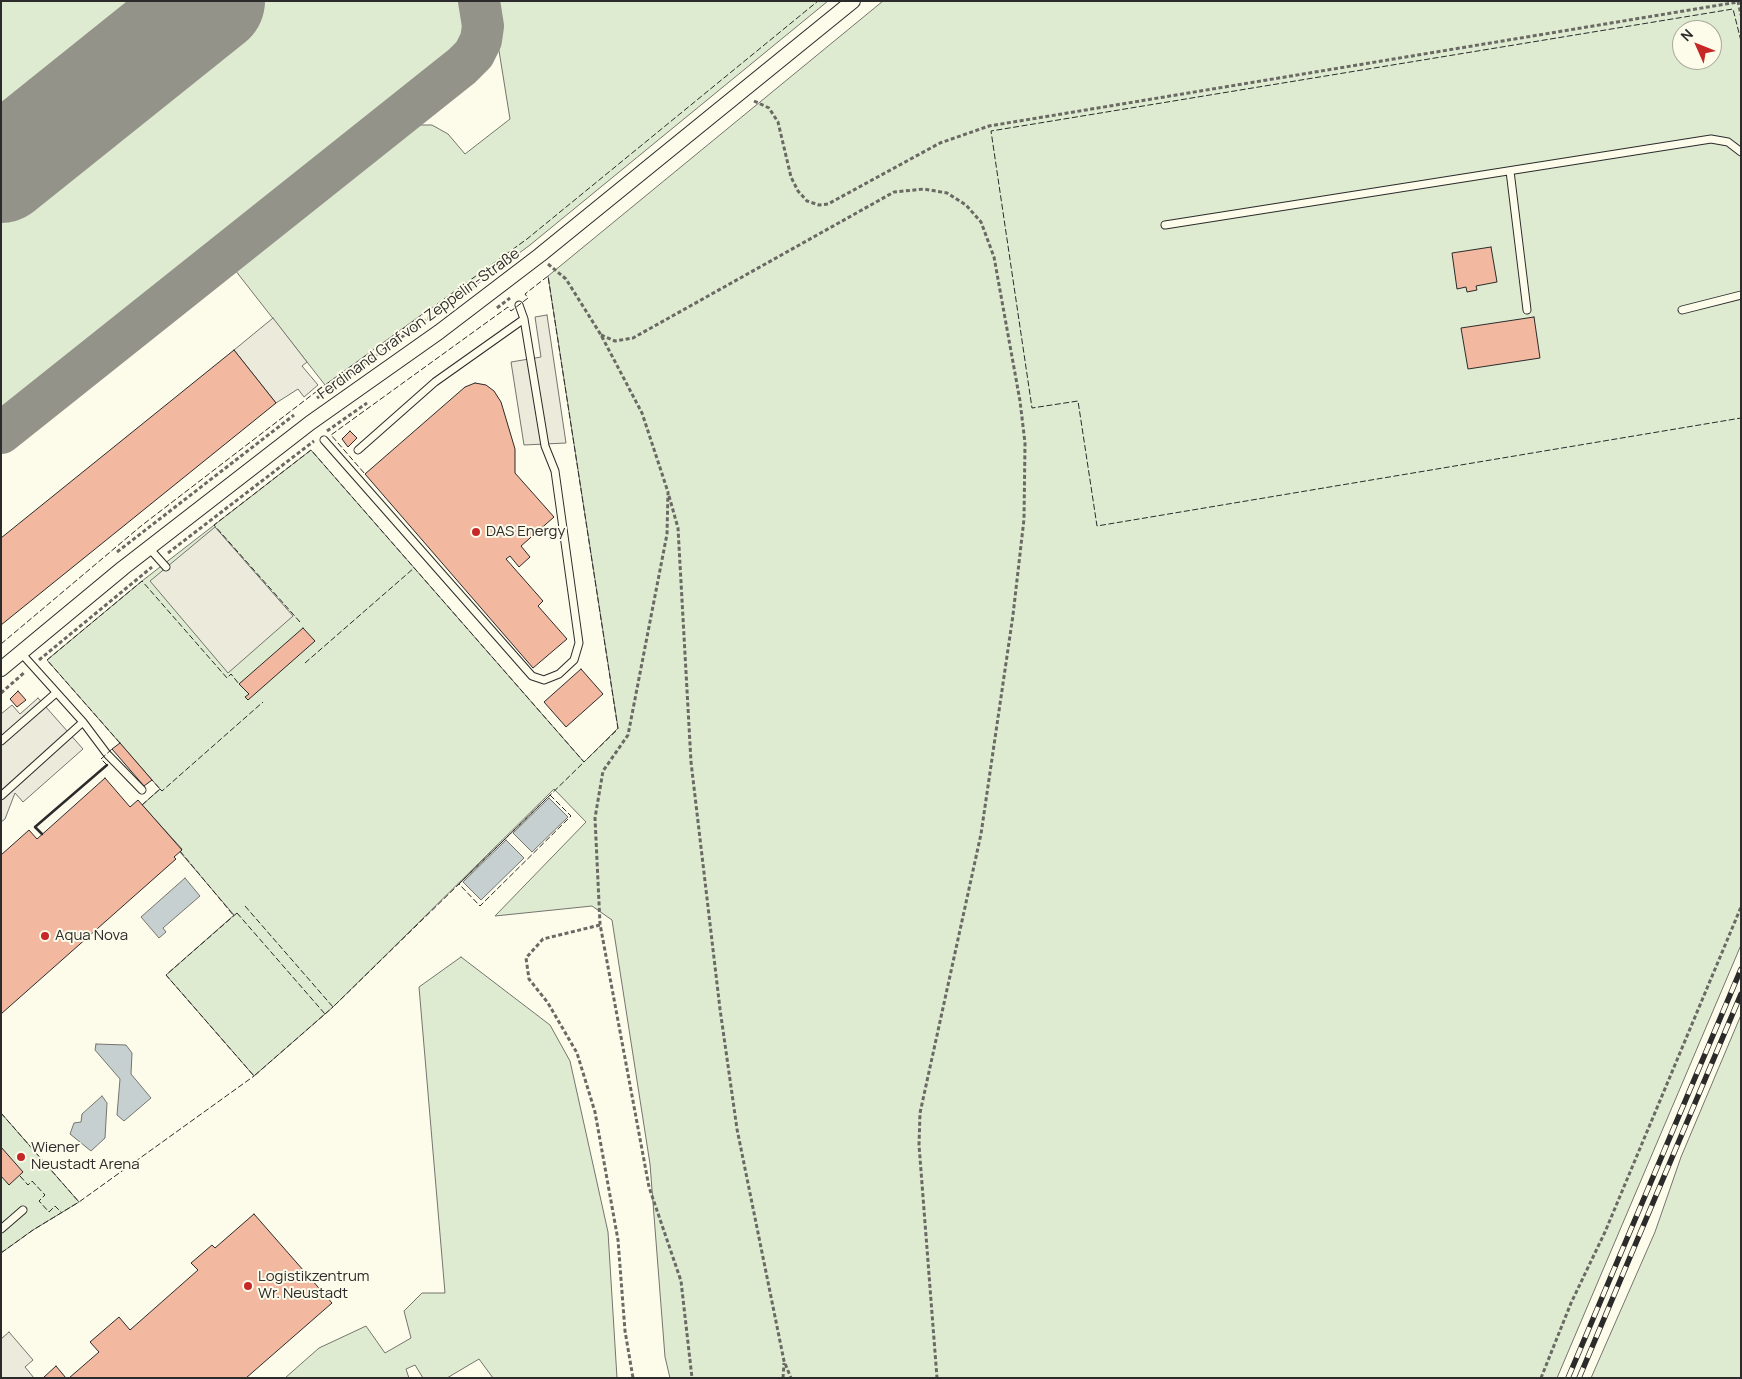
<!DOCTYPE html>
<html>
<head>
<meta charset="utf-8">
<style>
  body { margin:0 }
  #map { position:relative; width:1742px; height:1379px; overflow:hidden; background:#fdfbea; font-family:Manrope,sans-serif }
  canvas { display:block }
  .frame { position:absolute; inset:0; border:2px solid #2b2b2b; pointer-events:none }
  .north { position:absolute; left:1672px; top:20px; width:50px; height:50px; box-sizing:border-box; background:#fdfbea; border:1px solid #a9a89e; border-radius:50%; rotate:314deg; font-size:14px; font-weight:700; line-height:20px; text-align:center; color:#2b2b2b }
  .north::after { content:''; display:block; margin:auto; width:18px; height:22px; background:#c62828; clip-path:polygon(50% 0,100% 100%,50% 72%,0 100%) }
</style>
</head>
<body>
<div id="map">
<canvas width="1742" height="1379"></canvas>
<div class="frame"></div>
<div class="north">N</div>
</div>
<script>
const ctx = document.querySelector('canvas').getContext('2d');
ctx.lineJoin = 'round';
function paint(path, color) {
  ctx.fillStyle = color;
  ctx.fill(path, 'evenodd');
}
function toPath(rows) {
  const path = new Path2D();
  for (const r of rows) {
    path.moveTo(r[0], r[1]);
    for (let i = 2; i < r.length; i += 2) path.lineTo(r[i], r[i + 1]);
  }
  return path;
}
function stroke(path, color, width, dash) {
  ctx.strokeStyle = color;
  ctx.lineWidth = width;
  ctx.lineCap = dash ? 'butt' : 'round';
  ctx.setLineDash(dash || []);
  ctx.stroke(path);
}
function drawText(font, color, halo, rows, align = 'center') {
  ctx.font = font + ' Manrope,sans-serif';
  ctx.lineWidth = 4;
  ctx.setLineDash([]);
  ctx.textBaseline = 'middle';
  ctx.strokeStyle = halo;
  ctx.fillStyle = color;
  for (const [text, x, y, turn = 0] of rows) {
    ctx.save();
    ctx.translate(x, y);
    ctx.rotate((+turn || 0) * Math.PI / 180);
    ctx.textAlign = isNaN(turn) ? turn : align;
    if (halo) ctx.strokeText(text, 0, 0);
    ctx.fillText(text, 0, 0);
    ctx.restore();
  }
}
const green = toPath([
  [1,1,169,1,1,135,1,1],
  [255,1,467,1,471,26,465,44,458,53,1,418,1,204,255,1],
  [491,1,828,1,530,245,433,317,428,310,325,385,235,270,57,412,53,411,53,408,401,130,412,125,432,125,448,134,465,154,510,119,491,1],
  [883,1,1741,1,1741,945,1557,1378,670,1378,665,1357,650,1164,612,920,592,906,495,916,586,822,554,789,333,1007,254,1076,166,975,234,915,180,852,182,849,142,805,160,789,47,660,142,581,311,450,584,762,618,728,548,276,883,1],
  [1682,30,1712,30,1712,60,1682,60,1682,30],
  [461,957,550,1025,570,1061,608,1232,617,1378,493,1378,479,1359,447,1378,423,1378,415,1365,406,1369,409,1378,285,1378,319,1348,366,1326,385,1353,411,1338,404,1311,422,1293,445,1293,419,987,461,957],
  [1741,1015,1741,1378,1591,1378,1655,1232,1681,1157,1741,1015],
  [1,1113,79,1202,33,1230,1,1253,1,1113]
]);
paint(green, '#deebd1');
stroke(green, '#74746e', 1);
const parking = toPath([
  [547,315,566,443,524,445,511,362,541,357,535,317,547,315],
  [273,318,307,362,302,366,318,385,304,397,298,389,276,403,234,350,273,318],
  [215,527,293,616,228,673,150,581,215,527],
  [38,698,83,749,23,802,15,793,5,819,1,822,1,714,12,705,20,714,38,698],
  [9,1332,33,1360,25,1367,34,1378,1,1378,1,1339,9,1332]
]);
paint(parking, '#eceadb');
stroke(parking, '#74746e', 1);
const water = toPath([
  [549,798,568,817,532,852,513,833,549,798],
  [506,840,524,858,481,900,463,882,506,840],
  [185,878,200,896,163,928,166,932,159,938,141,917,185,878],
  [96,1044,126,1045,132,1053,131,1074,151,1098,124,1121,117,1115,120,1079,95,1050,96,1044],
  [102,1096,107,1103,105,1138,91,1151,70,1134,74,1123,81,1122,82,1114,102,1096]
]);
paint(water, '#c7d0d0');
stroke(water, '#74746e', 1);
stroke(toPath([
  [1,433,462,66,474,54,481,40,483,26,479,1]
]), '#94938a', 42);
stroke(toPath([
  [1,170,212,1]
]), '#94938a', 106);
const building = toPath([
  [1491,247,1497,282,1476,286,1477,290,1467,292,1466,287,1457,289,1452,253,1491,247],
  [1534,317,1540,358,1468,369,1461,328,1534,317],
  [234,350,276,403,1,625,1,538,234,350],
  [475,383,486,385,494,391,501,402,515,449,515,473,554,517,521,546,530,557,519,567,510,556,506,559,543,601,538,606,567,639,533,668,365,474,465,387,475,383],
  [350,431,357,438,348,447,342,439,350,431],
  [303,628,315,641,248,700,245,697,249,694,239,684,303,628],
  [581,669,603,694,566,727,544,702,581,669],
  [18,691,26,700,17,707,10,699,18,691],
  [120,743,152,780,144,786,112,749,120,743],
  [105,778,130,807,138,800,182,850,174,857,176,859,1,1014,1,855,29,830,37,839,105,778],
  [1,1147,23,1172,9,1185,1,1176,1,1147],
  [254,1214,332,1303,246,1378,69,1378,99,1352,90,1342,119,1317,130,1330,198,1270,191,1263,212,1245,215,1248,254,1214],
  [56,1366,66,1378,43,1378,56,1366]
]);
paint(building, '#f2b8a0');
stroke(building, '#2b2b2b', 1);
const lane = toPath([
  [1510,171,1527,310],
  [1165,225,1711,139,1728,142,1741,152],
  [1682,310,1741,295],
  [324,440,532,676,544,680,559,674,574,660,579,643,555,471,545,446,524,319,519,305],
  [358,450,435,382,524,319],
  [149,548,166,567],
  [21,653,83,722,107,754,142,790],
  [1,741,56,693],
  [1,796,83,722],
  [1,1229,23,1210]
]);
const street = toPath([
  [1,669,123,568,310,423,439,332,540,255,853,1]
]);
stroke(lane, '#2b2b2b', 9);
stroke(street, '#2b2b2b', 16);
stroke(toPath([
  [1738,1,1741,15],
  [754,101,769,108,778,122,791,177,798,191,807,201,819,205,828,204,940,143,989,126,1738,2],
  [548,264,566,279,601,335,642,413,668,492,667,534,628,735,603,771,595,818,600,924,649,1187,681,1281,692,1378],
  [497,308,510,298],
  [601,335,615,341,633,338,894,192,924,189,947,193,966,205,981,222,994,257,1020,401,1025,443,1024,519,1013,615,981,834,920,1113,919,1145,937,1378],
  [317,398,428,318,431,321],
  [327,431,367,403],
  [669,496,678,528,691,762,720,1009,737,1129,784,1361,791,1378],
  [117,552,294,415],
  [168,553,314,441],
  [39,660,152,567],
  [1,693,25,672],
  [600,925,543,939,526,958,529,979,548,1003,577,1053,595,1112,618,1240,625,1331,633,1378],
  [783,1378,784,1363],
  [1541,1378,1571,1303,1605,1232,1741,907]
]), '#6a6964', 3, [4, 2.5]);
stroke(lane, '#fdfbea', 7);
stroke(street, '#fdfbea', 14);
const rail = toPath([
  [1568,1378,1741,969],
  [1579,1378,1741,994]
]);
stroke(rail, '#2b2b2b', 5.5);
stroke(rail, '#fdfbea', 4, [11]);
stroke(toPath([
  [1741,41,1733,9,991,131,1032,408,1078,401,1097,526,1741,418],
  [300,622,214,525,311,450,584,762,618,729,548,276,525,294,528,298,511,311,508,307,331,435,365,474],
  [1,644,141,526,317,391,527,239,818,1],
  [305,663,414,568],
  [120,743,47,660,142,581,227,678,231,674,239,684],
  [107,765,101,759,112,749],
  [160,789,162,791,263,702],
  [550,795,571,816,480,906,459,884,550,795],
  [142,805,160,789,152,780],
  [180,851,234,916],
  [245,906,333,1007,584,762],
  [237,913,325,1014,254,1076,166,975,237,913],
  [325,1014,333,1007],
  [1,1113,79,1202,254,1076],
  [20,1176,28,1185,32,1181,45,1195,39,1201,49,1212,55,1206,62,1213],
  [1,1253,33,1230,79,1202]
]), '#2b2b2b', 1, [6, 2.5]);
stroke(toPath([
  [42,834,35,827,107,765]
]), '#2b2b2b', 2.5);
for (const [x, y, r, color] of [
  [476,532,5,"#c62828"],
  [45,936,5,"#c62828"],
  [21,1157,5,"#c62828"],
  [248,1286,5,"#c62828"]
]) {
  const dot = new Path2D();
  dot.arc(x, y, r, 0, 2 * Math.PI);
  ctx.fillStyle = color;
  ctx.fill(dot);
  stroke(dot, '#fdfbea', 2);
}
drawText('15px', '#2b2b2b', '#fdfbea', [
  ["Ferdinand Graf von Zeppelin-Straße",419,324,-36]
]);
drawText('15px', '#2b2b2b', '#fdfbea', [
  ["DAS Energy",486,532],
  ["Aqua Nova",55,936],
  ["Wiener",31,1148],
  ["Neustadt Arena",31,1165],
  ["Logistikzentrum",258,1277],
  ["Wr. Neustadt",258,1294]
], 'left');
</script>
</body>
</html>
